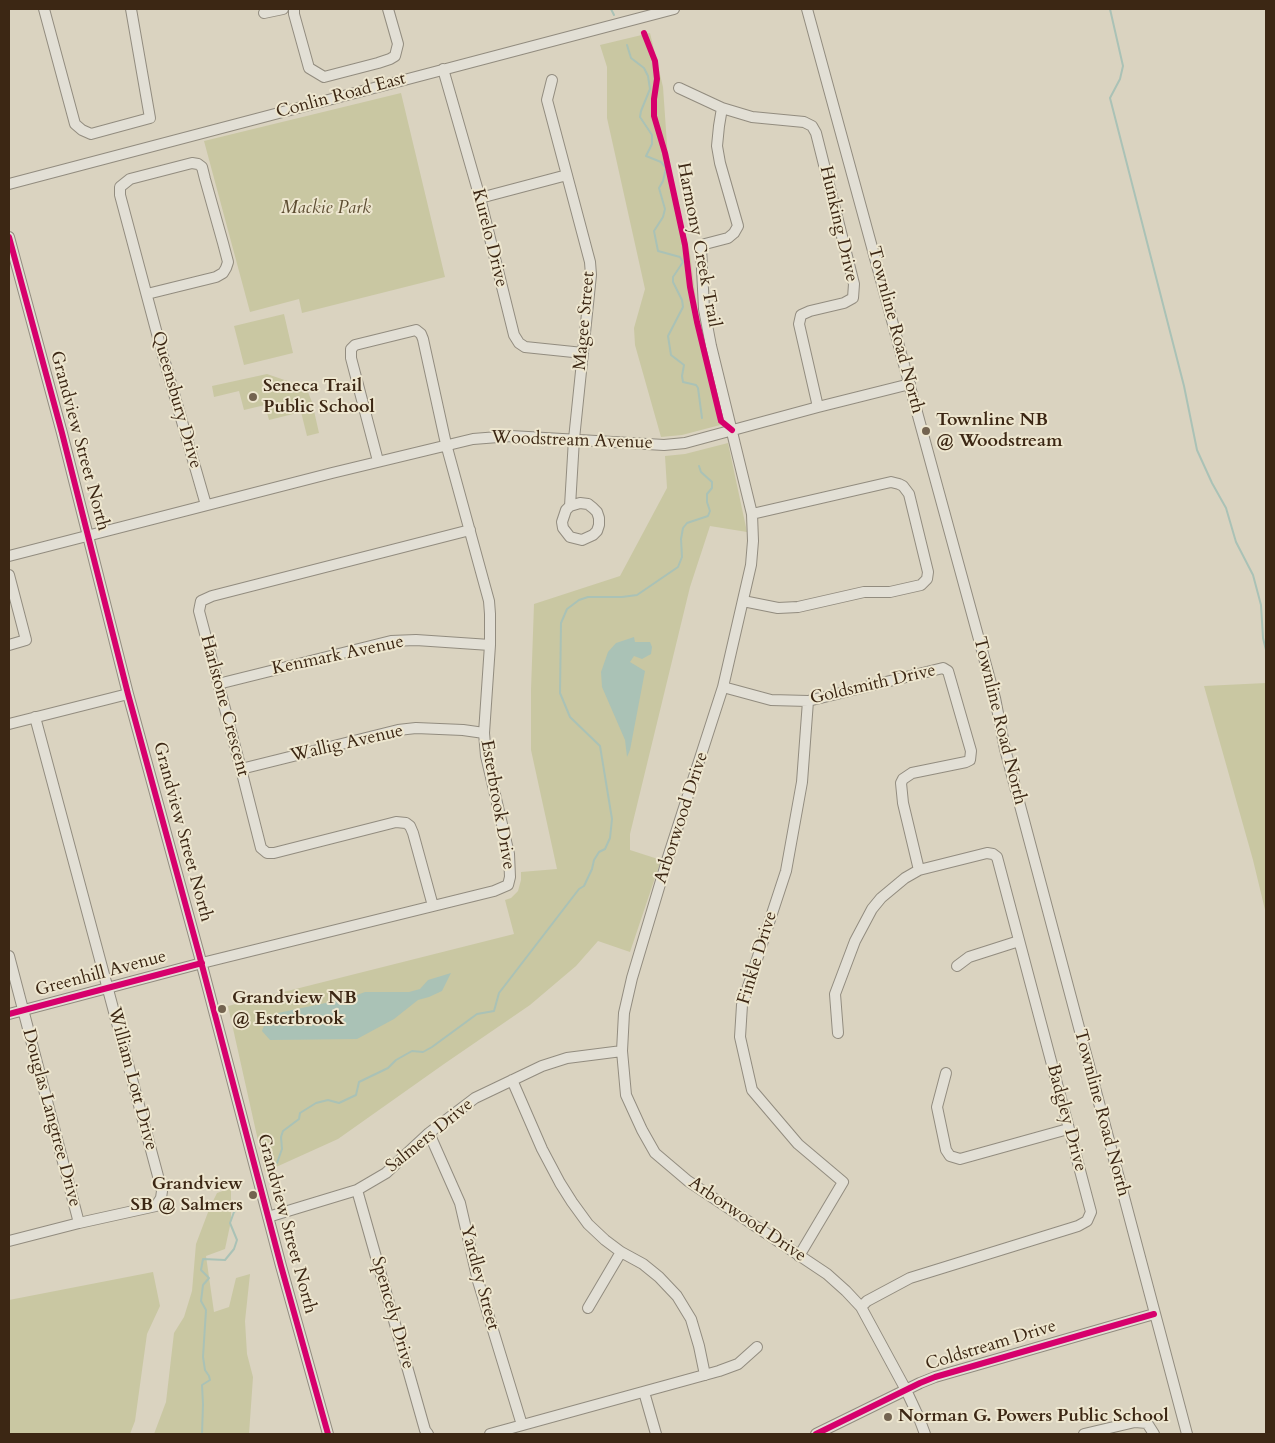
<!DOCTYPE html>
<html>
<head>
<meta charset="utf-8">
<style>
  body { margin:0 }
  #map { position:relative; width:1275px; height:1443px; overflow:hidden; background:#dad3c0; font-family:Cardo,serif }
  canvas { display:block }
  .frame { position:absolute; inset:0; border:10px solid #3c2714; pointer-events:none }
</style>
</head>
<body>
<div id="map">
<canvas width="1275" height="1443"></canvas>
<div class="frame"></div>
</div>
<script>
const ctx = document.querySelector('canvas').getContext('2d');
ctx.lineJoin = 'round';
function paint(path, color) {
  ctx.fillStyle = color;
  ctx.fill(path, 'evenodd');
}
function toPath(rows) {
  const path = new Path2D();
  for (const r of rows) {
    path.moveTo(r[0], r[1]);
    for (let i = 2; i < r.length; i += 2) path.lineTo(r[i], r[i + 1]);
  }
  return path;
}
function stroke(path, color, width, dash) {
  ctx.strokeStyle = color;
  ctx.lineWidth = width;
  ctx.lineCap = dash ? 'butt' : 'round';
  ctx.setLineDash(dash || []);
  ctx.stroke(path);
}
function drawText(font, color, halo, rows, align = 'center') {
  ctx.font = font + ' Cardo,serif';
  ctx.lineWidth = 4;
  ctx.setLineDash([]);
  ctx.textBaseline = 'middle';
  ctx.strokeStyle = halo;
  ctx.fillStyle = color;
  for (const [text, x, y, turn = 0] of rows) {
    ctx.save();
    ctx.translate(x, y);
    ctx.rotate((+turn || 0) * Math.PI / 180);
    ctx.textAlign = isNaN(turn) ? turn : align;
    if (halo) ctx.strokeText(text, 0, 0);
    ctx.fillText(text, 0, 0);
    ctx.restore();
  }
}
paint(toPath([
  [650,33,663,87,668,159,690,254,699,323,724,424,682,435,661,437,635,345,634,328,645,289,607,118,607,67,600,45],
  [401,93,445,277,302,313,299,299,250,312,204,141],
  [284,314,293,353,244,365,234,326],
  [267,374,302,386,308,392,312,402,319,433,307,436,301,412,269,420,265,405,244,410,239,391,214,397,212,386],
  [728,443,747,532,710,526,690,587,630,834,630,850,661,860,630,952,598,941,576,966,530,1005,444,1064,338,1139,265,1172,228,1006,514,934,505,900,511,898,518,891,521,880,521,872,557,869,531,750,531,690,534,604,620,576,667,488,665,456,685,454],
  [1266,683,1266,914,1253,860,1204,686],
  [231,1188,231,1221,225,1249,206,1256,214,1312,229,1307,236,1278,250,1274,245,1321,247,1354,253,1377,249,1434,154,1434,166,1402,174,1333,184,1317,192,1291,196,1244,210,1207,217,1193],
  [153,1272,160,1306,147,1334,135,1421,130,1434,9,1434,9,1300]
]), '#c9c7a2');
paint(toPath([
  [634,637,635,642,650,642,652,647,651,654,642,659,634,656,630,662,645,671,630,750,627,757,625,740,602,687,601,672,608,652,616,643],
  [451,973,442,991,429,997,418,1000,394,1019,357,1039,270,1040,262,1031,265,1023,278,1013,349,998,365,992,409,992,420,989,428,980]
]), '#aac2b6');
stroke(toPath([
  [611,9,614,15],
  [1110,9,1123,66,1120,79,1110,98,1184,386,1197,450,1212,483,1226,508,1236,542,1253,575,1261,605,1263,638,1266,650],
  [627,45,631,58,644,68,648,76,650,89,641,111,640,117,652,135,652,144,646,156,661,162,666,168,663,181,659,188,665,209,663,217,654,231,658,251,680,257,683,262,673,277,673,282,682,300,683,307,668,336,671,355,684,365,682,376,683,382,696,385,698,388,702,418],
  [277,1163,282,1149,281,1137,283,1131,299,1119,300,1113,316,1103,328,1100,339,1103,356,1095,359,1082,388,1068,396,1060,412,1051,423,1052,432,1047,477,1014,494,1011,499,993,579,889,584,886,592,869,594,860,599,852,605,849,610,838,612,819,600,746,570,717,560,693,561,623,567,609,579,600,588,597,622,597,637,595,678,567,682,557,681,539,683,528,687,523,708,516,710,511,707,502,707,494,712,488,712,482,701,472,699,466],
  [202,1434,203,1404,202,1385,210,1380,209,1376,205,1370,203,1357,206,1310,201,1301,203,1285,209,1278,201,1270,203,1259,225,1260,234,1249,237,1240,230,1223,234,1212,239,1209]
]), '#aac2b6', 2);
const minor = toPath([
  [44,9,75,124,82,130,91,134,150,118,131,9],
  [294,9,294,14,309,68,324,77,378,63,390,59,395,56,398,44,388,9],
  [807,9,995,698,1005,749,1187,1434],
  [264,13,283,9],
  [443,69,480,198,514,335,519,343,525,347,583,353],
  [552,80,547,100,590,262,591,275,574,439,570,506,566,510,562,522,563,528,570,537,582,540,593,535,597,531,599,525,599,518,597,512,593,508,588,504,580,503,570,506],
  [679,88,722,108,752,117,804,122,812,126,816,133,854,284,853,298,844,303,810,311,801,315,799,324,818,407],
  [722,108,719,126,717,146,720,163,738,226,734,233,728,238,705,244,701,247,702,269,704,309,711,346,752,514,753,541,751,565,723,687,669,854,632,978,624,1013,622,1051,626,1095,642,1130,655,1153,688,1181,827,1274,846,1291,861,1307,906,1390,919,1418,925,1434],
  [9,184,674,9],
  [480,198,567,175],
  [9,237,62,433,128,694,199,954,281,1266,328,1434],
  [147,294,216,277,223,273,226,268,228,262,223,243,205,179,202,167,198,164,192,163,130,179,120,187,120,195,160,345,206,505],
  [9,556,332,473,473,439,511,436,664,445,685,443,818,407,910,384],
  [9,575,26,640,9,645],
  [743,601,778,608,798,607,864,592,890,592,921,585,927,579,928,572,909,494,903,486,899,484,891,482,752,514],
  [218,684,391,641,416,640,490,645],
  [723,687,771,700,808,701,943,668,948,671,971,751,970,760,966,762,912,773,903,779,901,783,903,803,919,870],
  [9,724,128,694],
  [241,769,398,730,416,728,463,730,484,733],
  [433,906,413,833,410,826,406,823,396,822,274,853,267,853,261,848,241,769,199,611,201,601,212,596,470,530],
  [9,956,79,1223],
  [957,966,969,957,1019,941],
  [9,1014,202,963,494,891,508,885,510,877,509,854,486,756,484,733,490,645,490,614,489,601,446,444,423,339,421,334,416,330,355,345,351,349,351,358,378,461],
  [838,1033,835,994,855,941,872,909,881,898,905,878,919,870,987,853,993,854,997,857,1091,1212,1087,1221,1078,1226,910,1278,867,1301,861,1307],
  [946,1073,937,1107,946,1150,950,1156,960,1159,1068,1129],
  [512,1080,542,1149,560,1183,572,1202,588,1224,605,1240,621,1252,643,1264,659,1277,677,1296,691,1319,699,1346,705,1375],
  [429,1133,460,1203,478,1281,522,1425],
  [357,1190,425,1430,428,1434],
  [268,1217,357,1190,386,1173,429,1133,475,1098,542,1066,567,1058,622,1051],
  [9,1241,79,1223,156,1206,161,1198,162,1191,35,717],
  [799,1256,843,1182,798,1144,752,1090,740,1037,742,1005,786,871,802,782,808,701],
  [588,1308,621,1252],
  [644,1392,656,1434],
  [490,1434,719,1371,738,1364,757,1347],
  [816,1434,920,1383,935,1377,1154,1314],
  [1084,1434,1135,1422,1147,1423,1154,1434]
]);
stroke(minor, '#928c7f', 12);
stroke(minor, '#e2dfd5', 10);
stroke(toPath([
  [644,33,655,61,657,79,654,99,654,116,665,153,685,245,690,287,697,322,721,421,732,430],
  [9,237,62,433,128,694,199,954,281,1266,328,1434],
  [9,1014,202,963],
  [816,1434,920,1383,935,1377,1154,1314]
]), '#d6006c', 6);
for (const [x, y, r, color] of [
  [253,397,5,"#736350"],
  [926,431,5,"#736350"],
  [222,1009,5,"#736350"],
  [253,1195,5,"#736350"],
  [888,1417,5,"#736350"]
]) {
  const dot = new Path2D();
  dot.arc(x, y, r, 0, 2 * Math.PI);
  ctx.fillStyle = color;
  ctx.fill(dot);
  stroke(dot, '#ede6cf', 2);
}
drawText('18px', '#3c2714', '#ede6cf', [
  ["Conlin Road East",341,96,-15],
  ["Hunking Drive",838,224,77],
  ["Kurelo Drive",489,238,76],
  ["Harmony Creek Trail",698,245,79],
  ["Magee Street",585,321,-85],
  ["Townline Road North",895,330,75],
  ["Queensbury Drive",176,400,74],
  ["Grandview Street North",79,441,75],
  ["Woodstream Avenue",572,441,2],
  ["Kenmark Avenue",338,656,-12],
  ["Goldsmith Drive",873,685,-13],
  ["Harlstone Crescent",224,706,75],
  ["Townline Road North",999,721,76],
  ["Wallig Avenue",347,744,-13],
  ["Esterbrook Drive",497,805,80],
  ["Arborwood Drive",682,818,-72],
  ["Grandview Street North",182,832,75],
  ["Finkle Drive",758,958,-73],
  ["Greenhill Avenue",101,974,-15],
  ["William Lott Drive",132,1079,75],
  ["Townline Road North",1101,1113,75],
  ["Douglas Langtree Drive",51,1118,75],
  ["Badgley Drive",1066,1118,75],
  ["Salmers Drive",430,1136,-39],
  ["Arborwood Drive",747,1220,34],
  ["Grandview Street North",286,1224,75],
  ["Yardley Street",479,1278,75],
  ["Spencely Drive",392,1313,74],
  ["Coldstream Drive",991,1346,-17]
]);
drawText('italic 18px', '#5c4c31', '#ede6cf', [
  ["Mackie Park",326,209]
]);
drawText('bold 18px', '#3c2714', '#ede6cf', [
  ["Seneca Trail",263,387],
  ["Public School",263,408],
  ["Townline NB",936,421],
  ["@ Woodstream",936,442],
  ["Grandview NB",232,999],
  ["@ Esterbrook",232,1020],
  ["Grandview",243,1185,"right"],
  ["SB @ Salmers",243,1206,"right"],
  ["Norman G. Powers Public School",898,1417]
], 'left');
</script>
</body>
</html>
